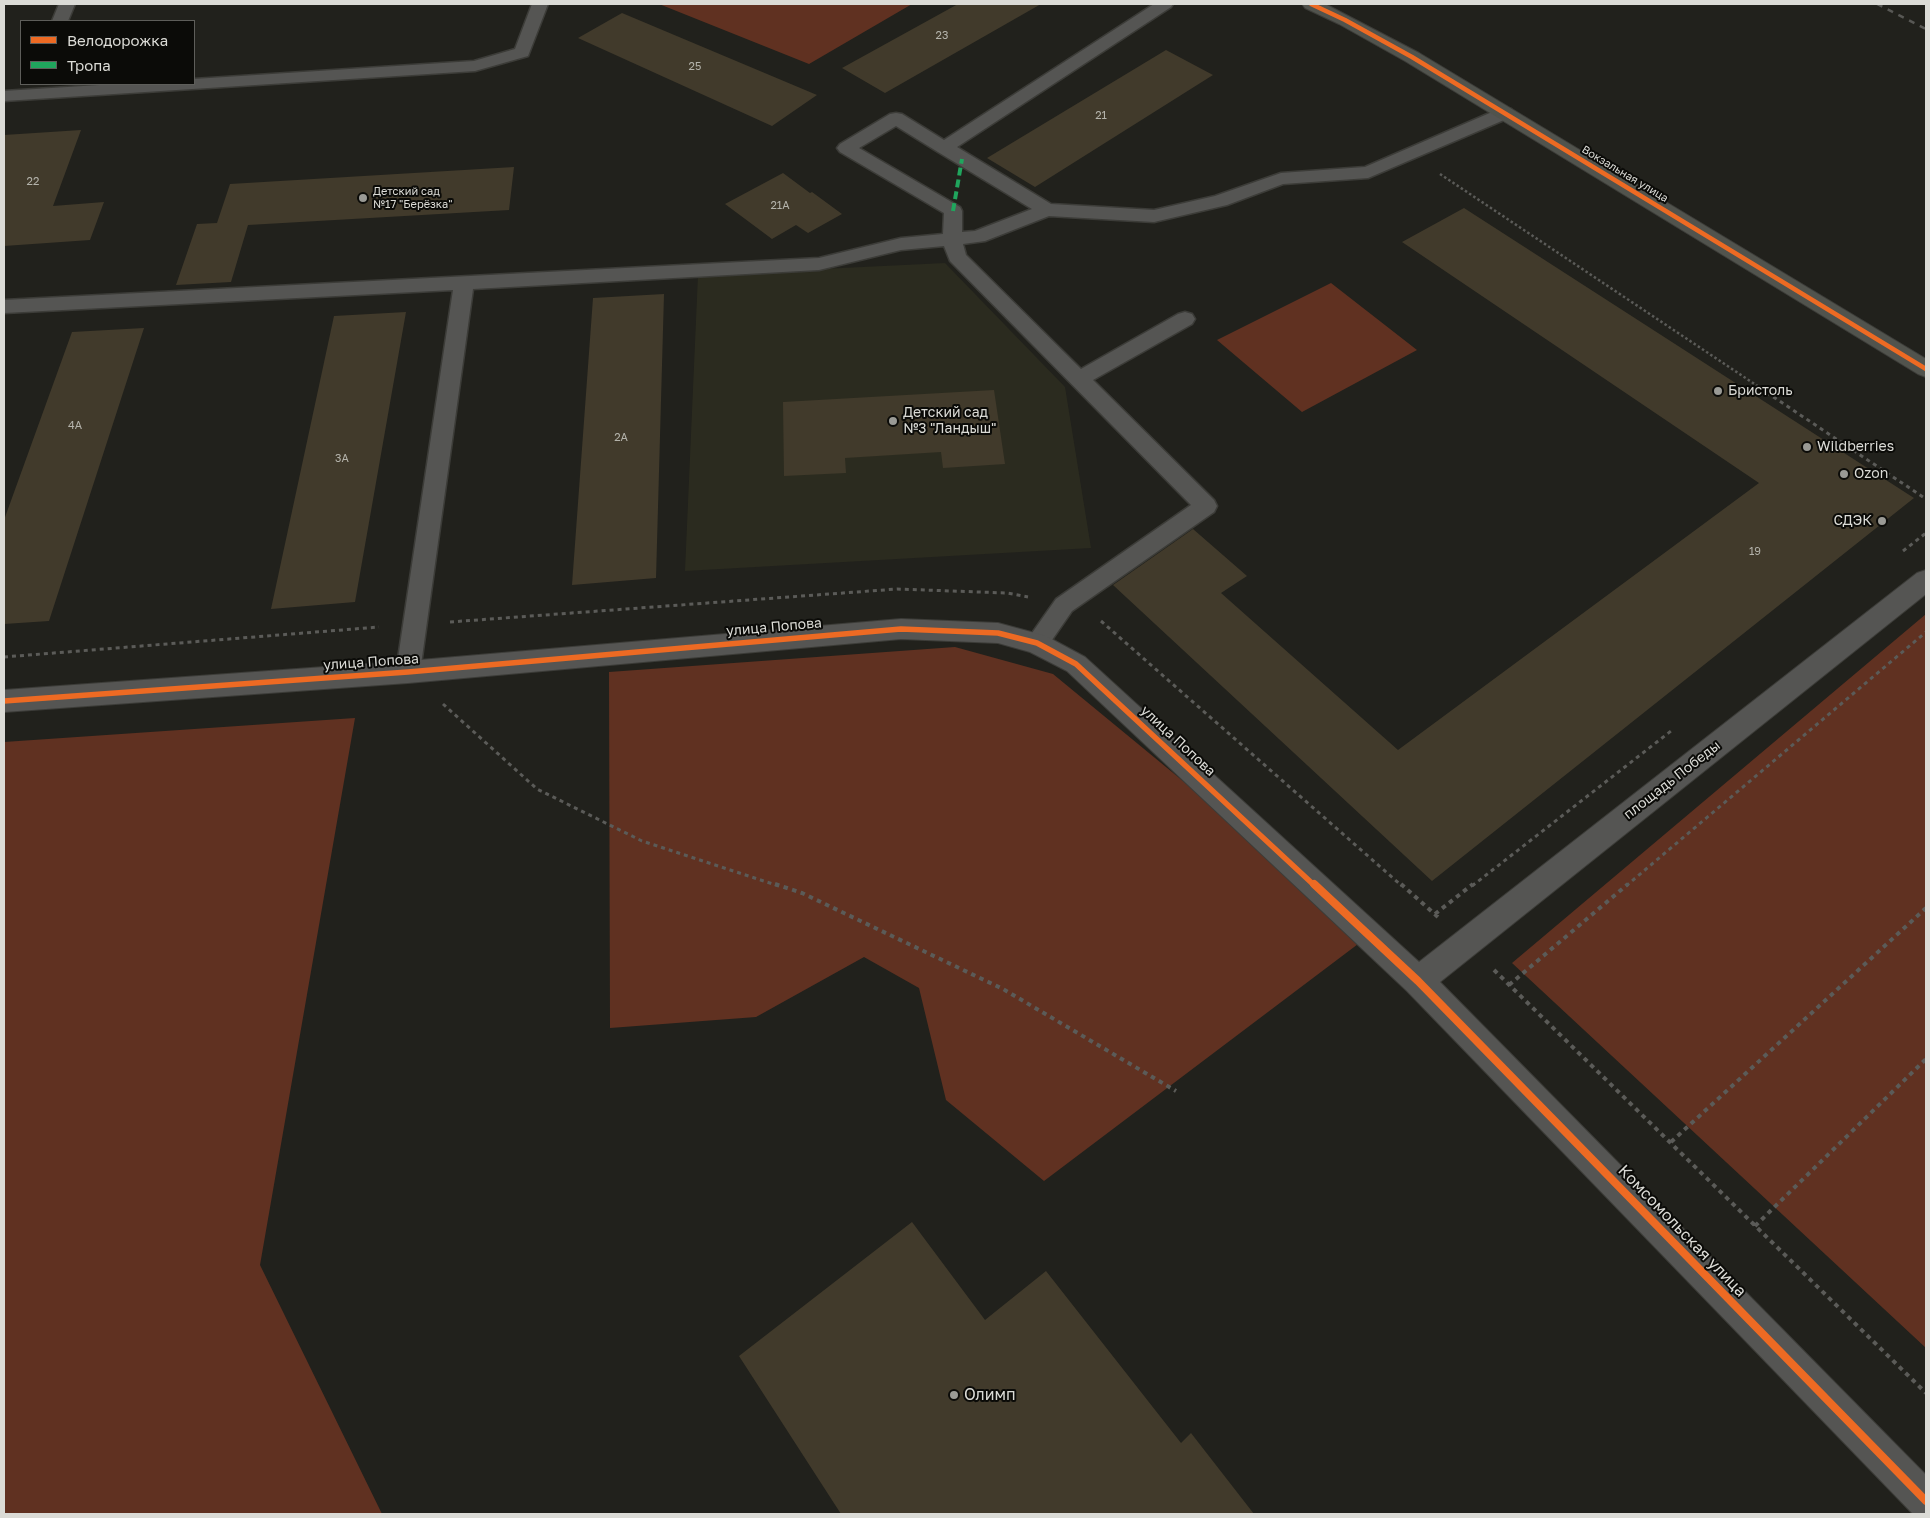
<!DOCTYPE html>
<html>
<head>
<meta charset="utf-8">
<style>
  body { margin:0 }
  #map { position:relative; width:1930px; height:1518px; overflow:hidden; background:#21211c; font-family:"Golos Text",sans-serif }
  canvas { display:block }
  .frame { position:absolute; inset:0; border:5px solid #dbdbd6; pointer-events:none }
  .legend { position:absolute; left:20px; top:20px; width:175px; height:65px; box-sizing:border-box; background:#0b0b08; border:1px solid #5e5e5a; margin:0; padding:6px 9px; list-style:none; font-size:15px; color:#dbdbd6 }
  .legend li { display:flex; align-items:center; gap:10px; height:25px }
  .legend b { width:25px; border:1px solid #5e5e5a }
</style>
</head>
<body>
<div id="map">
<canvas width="1930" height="1518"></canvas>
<div class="frame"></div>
<ul class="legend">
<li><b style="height:6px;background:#ed6a23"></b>Велодорожка</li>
<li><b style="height:6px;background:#20a55d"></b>Тропа</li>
</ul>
</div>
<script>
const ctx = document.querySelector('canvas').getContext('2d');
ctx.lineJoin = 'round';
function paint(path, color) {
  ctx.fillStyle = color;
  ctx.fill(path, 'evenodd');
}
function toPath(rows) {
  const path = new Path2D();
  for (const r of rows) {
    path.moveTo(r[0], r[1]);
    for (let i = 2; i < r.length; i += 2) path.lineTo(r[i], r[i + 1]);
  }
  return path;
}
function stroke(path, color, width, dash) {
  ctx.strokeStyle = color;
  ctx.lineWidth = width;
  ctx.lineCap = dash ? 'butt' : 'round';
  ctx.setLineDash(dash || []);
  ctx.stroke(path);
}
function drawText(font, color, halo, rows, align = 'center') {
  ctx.font = font + ' "Golos Text",sans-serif';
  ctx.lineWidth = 4;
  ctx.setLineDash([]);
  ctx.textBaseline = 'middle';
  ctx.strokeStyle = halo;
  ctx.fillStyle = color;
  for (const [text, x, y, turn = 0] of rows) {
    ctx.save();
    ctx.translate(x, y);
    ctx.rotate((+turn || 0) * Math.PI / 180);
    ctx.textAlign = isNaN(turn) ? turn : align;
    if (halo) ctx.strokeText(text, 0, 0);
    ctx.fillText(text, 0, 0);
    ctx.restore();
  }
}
paint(toPath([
  [945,263,1065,387,1091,548,685,571,698,275]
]), '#2b2b1f');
paint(toPath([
  [659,4,912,4,809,64],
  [1331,283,1417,350,1302,412,1217,340],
  [1926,614,1926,1348,1512,963],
  [955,647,1053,674,1370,935,1044,1181,946,1100,919,988,864,957,756,1017,610,1028,609,672],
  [355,718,260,1265,382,1514,4,1514,4,742]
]), '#603121');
paint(toPath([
  [958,4,1041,4,885,93,842,68],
  [622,13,817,95,772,126,578,38],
  [1166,50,1213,75,1035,187,987,158],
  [81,130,53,206,104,202,90,240,4,246,4,135],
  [514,167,509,210,248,225,231,282,176,285,197,224,217,223,230,184],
  [783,173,810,193,812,192,842,214,808,233,796,225,772,239,725,204],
  [1464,208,1914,498,1432,881,1113,585,1193,529,1247,576,1221,593,1398,750,1759,483,1402,242],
  [664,294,656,578,572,585,593,298],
  [406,312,355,602,271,609,334,316],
  [144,328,49,621,4,624,4,520,72,332],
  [994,390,1005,464,943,468,941,452,845,458,846,473,784,476,783,402],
  [912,1222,985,1320,1046,1271,1181,1443,1191,1433,1254,1514,841,1514,739,1356]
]), '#413a2b');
const lane = toPath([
  [59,4,75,4,68,21,52,21,59,4],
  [532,4,548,4,528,56,475,71,4,101,4,91,115,84,194,84,194,79,474,61,515,49,532,4],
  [1154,4,1173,4,1171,7,957,147,1051,204,1154,210,1215,196,1281,173,1365,167,1499,109,1505,108,1511,109,1514,113,1511,117,1368,178,1283,184,1227,205,1154,222,1049,216,985,241,963,244,966,255,1081,369,1178,314,1185,312,1192,314,1195,319,1192,324,1093,380,1214,500,1217,506,1214,512,1072,611,1045,650,1037,652,1029,650,1025,643,1056,599,1191,505,950,261,944,246,901,250,819,270,473,289,420,672,416,679,408,682,400,679,396,672,453,290,4,313,4,300,819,258,901,238,943,234,944,213,840,152,837,148,840,144,890,114,896,113,902,114,944,140,1154,4],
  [896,126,938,152,1032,209,975,231,962,232,962,211,960,207,859,148,896,126]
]);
const street = toPath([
  [1926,570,1926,594,1440,982,1926,1475,1926,1514,1913,1514,1407,991,1067,671,1030,652,998,643,901,639,408,683,4,712,4,690,408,661,901,619,998,623,1046,636,1085,657,1419,962,1917,573,1926,570]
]);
const secondary = toPath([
  [1302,4,1325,4,1419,53,1926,359,1926,377,1918,374,1405,61,1339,24,1305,8,1302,4]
]);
stroke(lane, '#3c3c38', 3);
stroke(street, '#3c3c38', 2);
stroke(secondary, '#3c3c38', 2);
stroke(toPath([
  [1440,174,1762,389]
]), '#5b5b58', 2.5, [2.5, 2.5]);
stroke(toPath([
  [1760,388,1926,499],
  [1903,551,1926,533],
  [1101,621,1402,886],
  [450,622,897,589,1007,593,1028,597],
  [4,657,379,627],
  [443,704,537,789,642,841,779,886],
  [1472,886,1671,731],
  [1626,886,1926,632]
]), '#5b5b58', 3, [4, 4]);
stroke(toPath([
  [775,884,802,893,1003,989,1176,1091],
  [1401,884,1438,917],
  [1435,914,1473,884],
  [1494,970,1926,1393],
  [1509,985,1628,884],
  [1671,1142,1926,908],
  [1755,1226,1926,1059]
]), '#5b5b58', 4, [4.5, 4.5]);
paint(lane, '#555553');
paint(street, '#555553');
paint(secondary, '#51534d');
stroke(toPath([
  [1877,4,1926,29]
]), '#585855', 2.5, [6, 6]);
stroke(toPath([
  [953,211,962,159]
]), '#20a55d', 4, [8, 4]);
stroke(toPath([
  [1311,4,1345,20,1412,57,1926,369]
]), '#ed6a23', 4.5);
stroke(toPath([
  [4,701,408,672,901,629,998,633,1037,643,1076,664,1315,886]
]), '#ed6a23', 5.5);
stroke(toPath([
  [1314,884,1418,981,1926,1501]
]), '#ed6a23', 8);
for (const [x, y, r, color] of [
  [363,198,5,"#9a9a95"],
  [1718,391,5,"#9a9a95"],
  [893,421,5,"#9a9a95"],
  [1807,447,5,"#9a9a95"],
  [1844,474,5,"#9a9a95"],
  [1882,521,5,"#9a9a95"],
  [954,1395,5,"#9a9a95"]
]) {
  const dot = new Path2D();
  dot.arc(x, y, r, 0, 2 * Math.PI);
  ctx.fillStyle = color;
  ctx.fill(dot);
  stroke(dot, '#0b0b08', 2);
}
drawText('11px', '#b4b3ab', null, [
  ["23",942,36],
  ["25",695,67],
  ["21",1101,116],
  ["22",33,182],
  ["21А",780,206],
  ["4А",75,426],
  ["2А",621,438],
  ["3А",342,459],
  ["19",1755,552]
]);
drawText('11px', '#dbdbd6', '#0b0b08', [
  ["Вокзальная улица",1625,174,31]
]);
drawText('11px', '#dbdbd6', '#0b0b08', [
  ["Детский сад",373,192],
  ["№17 \"Берёзка\"",373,205]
], 'left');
drawText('14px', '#dbdbd6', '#0b0b08', [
  ["Бристоль",1728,391],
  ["Детский сад",903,413],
  ["№3 \"Ландыш\"",903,429],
  ["Wildberries",1817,447],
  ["Ozon",1854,474],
  ["СДЭК",1872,521,"right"]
], 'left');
drawText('14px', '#dbdbd6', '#0b0b08', [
  ["улица Попова",774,627,-5],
  ["улица Попова",371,662,-4],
  ["улица Попова",1178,741,43],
  ["площадь Победы",1672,780,-38]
]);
drawText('16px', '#dbdbd6', '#0b0b08', [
  ["Комсомольская улица",1682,1231,46]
]);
drawText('16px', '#dbdbd6', '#0b0b08', [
  ["Олимп",964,1395]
], 'left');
</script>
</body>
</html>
